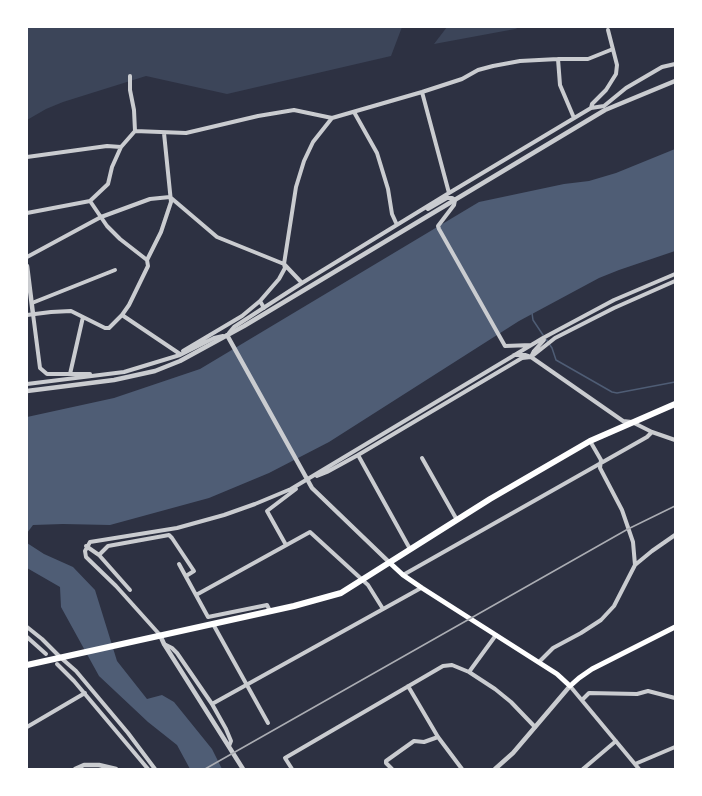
<!DOCTYPE html>
<html>
<head>
<meta charset="utf-8">
<style>
  body { margin:0 }
  #map { position:relative; width:702px; height:796px; overflow:hidden; background:#2d3142; font-family:"DejaVu Sans",sans-serif }
  canvas { display:block }
  .frame { position:absolute; inset:0; border:28px solid #fff; pointer-events:none }
</style>
</head>
<body>
<div id="map">
<canvas width="702" height="796"></canvas>
<div class="frame"></div>
</div>
<script>
const ctx = document.querySelector('canvas').getContext('2d');
ctx.lineJoin = 'round';
function paint(path, color) {
  ctx.fillStyle = color;
  ctx.fill(path, 'evenodd');
}
function toPath(rows) {
  const path = new Path2D();
  for (const r of rows) {
    path.moveTo(r[0], r[1]);
    for (let i = 2; i < r.length; i += 2) path.lineTo(r[i], r[i + 1]);
  }
  return path;
}
function stroke(path, color, width, dash) {
  ctx.strokeStyle = color;
  ctx.lineWidth = width;
  ctx.lineCap = dash ? 'butt' : 'round';
  ctx.setLineDash(dash || []);
  ctx.stroke(path);
}
paint(toPath([
  [27,27,402,27,391,56,227,94,146,76,63,102,46,109,27,120],
  [447,27,520,27,515,29,434,44]
]), '#3c4559');
paint(toPath([
  [675,149,675,251,619,270,599,278,519,321,329,442,269,473,209,498,110,525,63,524,33,525,27,533,27,417,114,398,200,369,479,202,564,184,589,181,616,173],
  [27,543,44,554,73,567,95,590,117,661,147,699,162,695,174,702,212,749,222,769,190,769,177,745,148,722,99,676,61,607,60,587,27,568]
]), '#4f5d75');
stroke(toPath([
  [532,313,533,320,543,335],
  [546,339,552,348,556,360,612,392,617,393,675,382]
]), '#4f5d75', 1.5);
stroke(toPath([
  [558,59,560,85,574,118],
  [422,92,449,193],
  [604,106,626,88,662,67,675,64],
  [591,108,592,104,606,90,616,74,617,65,608,30],
  [354,112,377,153,388,189,392,214,397,225],
  [135,131,186,133,258,116,294,110,332,118,422,92,462,79,478,70,493,66,520,61,558,59,588,59,613,49],
  [27,157,107,146,121,147,135,131,134,110,130,90,130,76],
  [90,201,108,184,112,167,121,147],
  [426,207,428,209,447,198,452,198,455,200,454,205,438,226,439,229,505,346,531,345],
  [27,213,90,201,107,226,120,239,147,260],
  [27,257,101,217,150,199,170,197,217,237,284,264,302,283],
  [32,303,115,270],
  [264,308,260,301,279,279,285,268,284,264,296,187,304,161,313,142,332,118],
  [33,314,40,368,47,374,90,374],
  [27,315,51,312,71,311,105,328,109,328,122,315,129,305,148,266,147,260,161,232,171,202,164,133],
  [122,315,180,354],
  [229,333,234,327,302,283,449,193,591,108,604,106],
  [183,351,242,316,260,301],
  [514,355,525,355,531,357,623,421,632,422,652,432,675,440],
  [531,357,534,351,544,340,543,339],
  [70,374,83,317],
  [27,384,124,372,180,355,214,338,223,336],
  [590,441,601,460,600,468,622,510,633,542,635,565],
  [358,455,410,549],
  [422,458,457,520],
  [317,476,327,472,358,455,522,358,531,357,555,338,614,308,675,281],
  [286,545,267,511,296,489],
  [86,546,99,555,108,546,169,535,172,538,194,571,186,576],
  [99,555,130,590],
  [179,564,208,617,267,605,270,611],
  [403,575,647,437,652,432],
  [196,595,310,532,368,585,383,609],
  [213,624,268,723],
  [27,627,42,639,60,657,76,671,128,733,155,769],
  [160,635,116,586,86,557,85,551,90,542,177,528,224,515,255,504,291,489,543,338,614,300,675,274],
  [27,637,46,654],
  [164,644,172,648,177,653,212,704,226,729,231,741,229,746],
  [539,662,553,648,581,633,601,620,614,606,635,565,652,551,675,535],
  [57,664,74,681,148,769],
  [469,672,496,635],
  [408,686,438,737,462,769],
  [570,686,639,769],
  [582,700,589,693,637,694,648,691,675,698],
  [212,704,421,588],
  [27,727,85,693],
  [635,764,675,747],
  [292,769,285,758,443,666,452,665,469,672,495,689,511,702,535,727],
  [392,769,386,763,386,761,414,741,424,742,438,737],
  [583,769,616,741]
]), '#caccd0', 4);
stroke(toPath([
  [27,266,33,314],
  [227,335,312,488,390,563],
  [27,391,114,380,155,371,180,361,244,326,605,110,675,81],
  [160,635,164,644,243,769],
  [75,769,84,765,99,765,116,769],
  [495,769,513,753,570,686]
]), '#caccd0', 4.5);
stroke(toPath([
  [390,563,403,575,422,588,557,674,570,686,579,678,592,669,675,627]
]), '#fff', 5);
stroke(toPath([
  [27,665,294,606,341,593,490,499,590,441,675,404]
]), '#fff', 6);
stroke(toPath([
  [205,769,628,529,675,506]
]), '#abadb3', 1.5);
</script>
</body>
</html>
